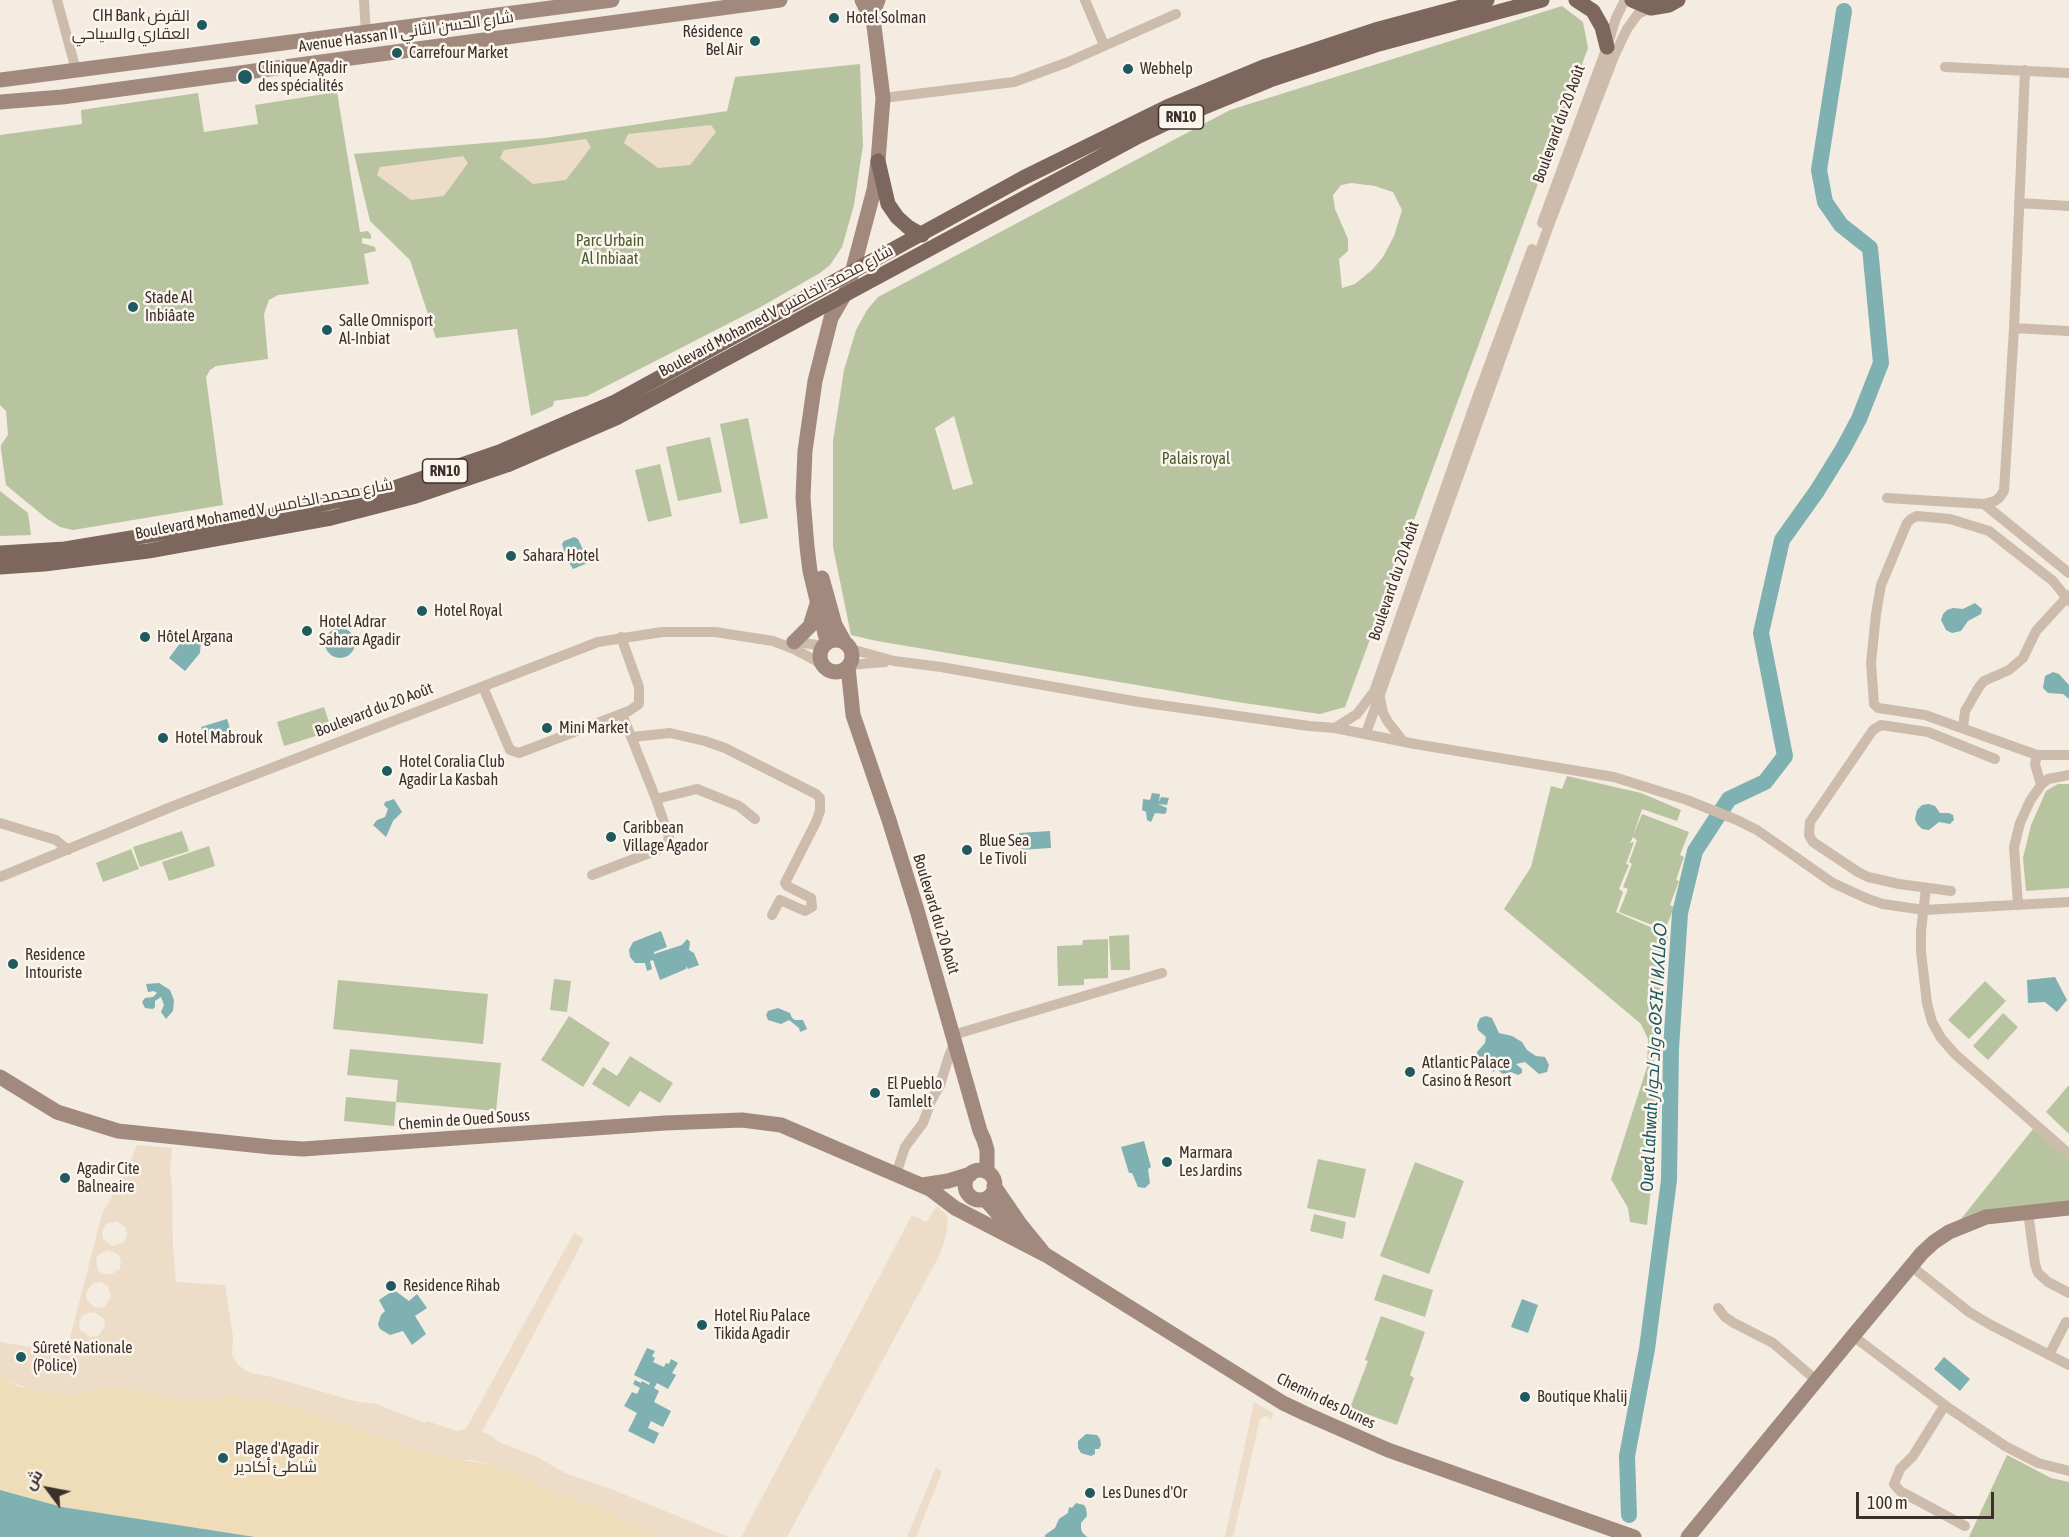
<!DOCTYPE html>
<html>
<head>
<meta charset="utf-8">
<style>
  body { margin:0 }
  #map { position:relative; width:2069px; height:1537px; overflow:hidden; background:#f4ebe1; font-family:"Asap Condensed",Cairo,sans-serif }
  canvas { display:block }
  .north { position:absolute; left:18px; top:1459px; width:60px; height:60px; -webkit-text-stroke:4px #fbf5ee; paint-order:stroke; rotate:302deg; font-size:16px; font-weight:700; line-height:24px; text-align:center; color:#3b302b }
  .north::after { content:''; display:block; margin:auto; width:21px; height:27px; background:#3b302b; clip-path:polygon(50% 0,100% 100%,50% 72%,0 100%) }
  .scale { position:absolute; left:1856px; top:1492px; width:138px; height:27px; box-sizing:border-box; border:3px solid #3b302b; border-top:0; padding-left:8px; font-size:18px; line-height:21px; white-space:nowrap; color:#3b302b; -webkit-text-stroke:4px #fbf5ee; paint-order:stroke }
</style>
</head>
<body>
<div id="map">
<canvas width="2069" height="1537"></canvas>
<div class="north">ش</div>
<div class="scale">100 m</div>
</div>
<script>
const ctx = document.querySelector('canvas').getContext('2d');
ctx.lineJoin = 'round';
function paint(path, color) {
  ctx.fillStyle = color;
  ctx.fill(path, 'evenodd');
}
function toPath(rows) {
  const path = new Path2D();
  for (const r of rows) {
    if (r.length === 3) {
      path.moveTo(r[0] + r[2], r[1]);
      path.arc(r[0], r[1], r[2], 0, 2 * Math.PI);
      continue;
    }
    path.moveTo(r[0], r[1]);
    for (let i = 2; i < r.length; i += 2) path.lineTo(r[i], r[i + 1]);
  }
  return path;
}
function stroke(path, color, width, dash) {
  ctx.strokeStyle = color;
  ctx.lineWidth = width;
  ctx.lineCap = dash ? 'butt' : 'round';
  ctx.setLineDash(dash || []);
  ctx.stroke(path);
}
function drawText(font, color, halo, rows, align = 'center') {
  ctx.font = font + ' "Asap Condensed",Cairo,"Noto Sans Tifinagh",sans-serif';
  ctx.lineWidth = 5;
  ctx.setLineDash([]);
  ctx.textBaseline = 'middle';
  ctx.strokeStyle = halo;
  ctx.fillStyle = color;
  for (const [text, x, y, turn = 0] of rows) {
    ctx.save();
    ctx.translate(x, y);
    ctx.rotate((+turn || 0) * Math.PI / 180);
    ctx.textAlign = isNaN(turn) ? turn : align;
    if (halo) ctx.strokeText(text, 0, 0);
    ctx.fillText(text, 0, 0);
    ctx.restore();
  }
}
paint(toPath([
  [1562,6,1583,22,1588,48,1345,707,1320,714,1237,702,877,641,851,635,833,547,833,441,844,370,856,330,867,310,878,297,1230,110],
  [1352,183,1375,186,1393,192,1402,210,1394,236,1383,257,1372,270,1355,284,1342,288,1339,259,1348,251,1348,239,1335,209,1333,195,1341,185],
  [954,416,973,484,953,490,935,428],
  [860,64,863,145,854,205,842,247,830,265,820,273,757,309,587,396,554,401,553,406,531,416,517,329,436,338,410,260,370,221,354,154,545,138,727,111,735,77],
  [337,92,360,232,368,231,371,235,371,239,362,238,362,243,375,247,376,251,364,254,369,284,278,295,269,300,264,314,268,359,216,366,210,370,206,377,223,505,73,530,60,527,46,518,6,485,1,449,1,445,8,435,6,411,0,405,0,135,82,124,81,110,198,93,204,132,258,124,255,105],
  [748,418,768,518,740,524,720,424],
  [710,437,722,492,678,501,666,447],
  [660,464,672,516,648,522,635,470],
  [0,491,28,513,31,535,0,536],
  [324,707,332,731,284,746,277,722],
  [1567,776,1641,793,1681,810,1677,821,1642,809,1633,836,1642,814,1689,832,1680,855,1684,857,1676,880,1679,881,1670,905,1674,907,1665,930,1619,912,1628,889,1623,887,1632,864,1629,862,1637,840,1633,837,1630,843,1634,842,1626,864,1629,865,1619,889,1623,892,1616,912,1668,935,1662,977,1652,1085,1660,1109,1647,1225,1630,1222,1628,1208,1611,1179,1647,1067,1648,1039,1641,1024,1504,909,1531,867,1551,786,1562,789],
  [2058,784,2069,784,2069,888,2026,891,2023,858,2031,825,2046,791],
  [182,831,189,851,140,867,133,847],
  [209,846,215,866,169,881,162,862],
  [131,849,139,869,103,882,96,863],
  [1129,935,1130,970,1111,970,1109,936],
  [1108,939,1108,978,1084,979,1084,985,1058,986,1057,946,1082,945,1083,940],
  [554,979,571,981,567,1012,550,1010],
  [338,980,488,994,483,1044,333,1029],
  [1985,981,2006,1001,1969,1039,1948,1020],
  [2003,1013,2018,1027,1988,1060,1973,1046],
  [569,1016,610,1043,583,1087,541,1060],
  [350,1049,501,1063,496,1111,396,1102,394,1126,344,1121,346,1097,396,1102,398,1080,347,1075],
  [630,1056,673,1083,660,1103,640,1091,629,1107,592,1084,603,1067,617,1076],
  [2069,1085,2069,1134,2046,1112],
  [2033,1129,2069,1159,2069,1203,2015,1208,1961,1219],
  [1318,1159,1366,1169,1355,1218,1307,1208],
  [1415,1162,1464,1181,1429,1274,1380,1256],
  [1314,1214,1346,1222,1343,1239,1310,1231],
  [1383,1274,1433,1290,1425,1317,1374,1300],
  [1381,1316,1425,1332,1410,1375,1414,1378,1397,1425,1350,1408,1368,1361,1365,1360],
  [2007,1455,2051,1478,2069,1482,2069,1537,1969,1537]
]), '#b8c4a0');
paint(toPath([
  [0,1376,17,1386,59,1394,78,1395,103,1387,116,1386,131,1388,180,1400,199,1402,228,1395,271,1401,310,1412,437,1456,494,1465,556,1494,598,1506,620,1519,663,1537,255,1537,62,1507,0,1490]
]), '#efdcb8');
paint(toPath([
  [711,125,716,132,690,165,658,168,624,143,628,134],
  [586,139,591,147,566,180,533,184,500,158,504,150],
  [463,156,468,163,444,196,411,200,377,175,380,167],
  [137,1145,172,1148,170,1173,172,1185,173,1248,176,1282,225,1285,233,1336,232,1355,238,1365,250,1373,268,1376,354,1401,376,1404,425,1423,427,1421,457,1431,466,1429,574,1233,584,1239,482,1432,492,1436,499,1442,539,1458,565,1473,611,1489,729,1537,663,1537,620,1519,598,1506,556,1494,494,1465,472,1460,454,1460,437,1456,310,1412,271,1401,228,1395,199,1402,180,1400,131,1388,116,1386,103,1387,78,1395,59,1394,33,1390,5,1380,0,1376,0,1342,48,1350,55,1347,68,1346,102,1214,125,1174],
  [117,1221,126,1228,127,1236,123,1243,112,1246,103,1239,102,1231,106,1224],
  [107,1250,118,1254,121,1261,120,1269,110,1275,99,1272,96,1264,97,1256],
  [101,1282,108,1286,111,1297,104,1307,96,1308,87,1301,86,1293,93,1283],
  [94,1312,104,1319,105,1327,98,1336,90,1337,80,1330,79,1322,83,1315],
  [937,1206,945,1213,948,1219,946,1236,940,1254,787,1537,741,1537,912,1215,926,1222],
  [1254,1402,1273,1413,1272,1420,1266,1416,1260,1419,1233,1537,1225,1537],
  [936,1467,942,1472,916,1537,907,1537]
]), '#ecdcc8');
paint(toPath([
  [574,537,578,539,581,545,588,563,573,569,568,561,570,556,565,554,562,544,564,541],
  [1975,603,1982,609,1981,614,1968,621,1961,631,1952,633,1946,630,1941,620,1943,614,1947,610,1953,608,1963,609],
  [340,643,15],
  [194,637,201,641,200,653,185,671,169,658,184,638],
  [2053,672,2059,674,2069,685,2069,699,2063,694,2048,693,2043,688,2045,676],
  [227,719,232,735,206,743,201,727],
  [1152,793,1160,794,1159,802,1161,797,1169,798,1167,805,1158,804,1167,808,1166,813,1164,814,1155,813,1151,822,1147,820,1146,812,1142,810,1143,799,1150,800],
  [394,799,402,812,393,821,386,837,373,825,377,820,385,817,388,809,384,805,385,802],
  [1929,804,1935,806,1940,813,1949,813,1953,815,1954,820,1950,824,1939,822,1929,830,1922,829,1917,824,1915,819,1917,810,1922,805],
  [1050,831,1051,848,1020,850,1019,833],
  [661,931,667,947,654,952,654,954,682,945,687,939,690,942,689,950,694,953,699,965,688,969,686,966,686,969,660,980,653,960,650,961,652,969,647,971,645,963,635,963,630,957,629,950,633,942],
  [2055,977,2067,1000,2057,1012,2045,1002,2028,1003,2027,980],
  [159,983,170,990,174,1000,173,1011,166,1019,161,1012,164,1005,161,997,155,1001,155,1007,153,1009,145,1008,142,1002,145,998,153,997,157,993,154,991,148,992,146,984],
  [778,1008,790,1013,792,1018,795,1020,803,1020,807,1029,800,1032,799,1028,789,1020,781,1024,768,1020,766,1015,768,1011],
  [1486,1016,1492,1018,1499,1033,1512,1036,1522,1042,1527,1050,1536,1056,1545,1057,1549,1065,1547,1072,1539,1074,1525,1062,1516,1064,1522,1069,1522,1073,1518,1075,1511,1072,1503,1074,1499,1071,1498,1064,1494,1072,1488,1068,1493,1061,1483,1062,1478,1058,1477,1052,1485,1043,1486,1037,1478,1030,1477,1025,1480,1018],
  [1144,1141,1151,1167,1148,1169,1150,1183,1145,1188,1138,1187,1132,1173,1129,1173,1121,1147],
  [394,1290,409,1301,417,1294,427,1308,415,1316,426,1334,412,1345,403,1331,390,1335,380,1329,378,1324,381,1315,385,1311,379,1300],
  [1522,1299,1538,1305,1528,1333,1511,1327],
  [647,1348,655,1351,652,1356,655,1358,653,1362,664,1367,666,1363,669,1364,671,1359,678,1363,672,1373,676,1375,668,1389,657,1383,654,1388,659,1391,654,1402,671,1411,663,1427,651,1421,648,1428,659,1433,654,1444,628,1431,637,1413,624,1406,632,1392,637,1394,640,1388,633,1384,635,1380,641,1383,642,1381,649,1385,650,1383,634,1375],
  [1944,1357,1970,1379,1960,1391,1934,1369],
  [1086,1434,1097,1435,1100,1439,1101,1445,1099,1449,1095,1449,1095,1454,1091,1456,1081,1453,1078,1448,1078,1441],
  [0,1490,62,1507,255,1537,0,1537],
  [1076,1503,1084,1505,1086,1508,1087,1516,1081,1523,1081,1528,1082,1532,1087,1537,1045,1537,1045,1535,1055,1528,1059,1519,1068,1513,1069,1507,1072,1508]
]), '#7fb0b2');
stroke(toPath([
  [1629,1515,1627,1456,1647,1349,1669,1180,1671,1048,1680,913,1695,851,1729,799,1765,782,1785,756,1761,633,1782,540,1817,491,1843,449,1859,419,1881,363,1870,248,1841,225,1825,202,1819,170,1844,11]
]), '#7fb0b2', 16);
stroke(toPath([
  [57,0,76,70],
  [364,0,366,33],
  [1085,0,1104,45],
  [1945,67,2069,73],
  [883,98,1014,82,1068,62,1176,14],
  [2019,203,2069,206],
  [1542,223,1607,47,1616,18,1625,0],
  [2014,328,2069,331],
  [1887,498,1984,504,1995,501,1999,498,2004,491,2014,328,2025,70],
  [1984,504,2069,573],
  [2069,601,2053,581,1989,531,1950,519,1917,516,1911,519,1907,523,1881,585,1876,614,1871,663,1874,704,1878,708,1925,715,2037,755,2069,755],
  [791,641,823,646],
  [851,649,894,661,941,667,1139,702,1309,726,1335,728,1415,744,1614,777,1687,800,1737,820,1757,830,1833,883,1868,899,1883,904,1924,910,2069,902],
  [850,665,885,662],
  [483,687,510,750,519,753,629,711,639,704,639,687,621,637],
  [1374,692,1474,406,1532,249],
  [1380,698,1383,713,1388,722,1403,741],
  [622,714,656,799,697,789,739,806,755,819],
  [1335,728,1357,714,1373,693],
  [1963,728,1965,711,1979,687,1984,681,2009,670,2023,658,2036,631,2069,595],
  [1366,733,1548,228,1615,54,1627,29,1638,14,1651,8],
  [632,737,670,733,705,741,725,748,816,794,820,798,820,811,816,822,785,883,787,886,811,898,812,907,805,911,780,900,772,915],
  [2037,755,2035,764,2041,785],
  [0,823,56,840,68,850],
  [592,875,660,849,667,844,669,837,656,799],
  [0,877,176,805,598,642,662,632,715,632,773,641,794,649,822,664],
  [1926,888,1921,931,1921,952,1927,1003,1932,1022,1941,1038,1955,1054,2069,1154],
  [1951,891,1899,884,1868,877,1858,872,1813,842,1809,835,1810,822,1873,730,1881,725,1928,732,1995,759],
  [2018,905,2014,847,2020,823,2030,801,2041,785,2048,779,2069,775],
  [953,1035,1162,973],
  [896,1174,905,1147,923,1123,931,1101,940,1085,949,1056,955,1042],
  [2028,1212,2035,1264,2038,1273,2048,1282,2069,1293],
  [1911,1266,1969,1312,1989,1324,2069,1365],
  [1718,1308,1725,1317,1734,1323,1773,1343,1816,1380],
  [1853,1336,1950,1409,2005,1446,2038,1463,2069,1471],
  [2049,1355,2066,1322],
  [1945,1405,1913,1456,1900,1469,1894,1484,1900,1491,1965,1526]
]), '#cdbbac', 10);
stroke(toPath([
  [862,0,873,23],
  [0,80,612,0],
  [0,102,62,97,780,0],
  [822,578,835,625,845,643],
  [836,656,16],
  [794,642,810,626,817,604],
  [827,642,810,571,807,547,803,498,805,451,815,381,831,318,845,294,852,273,874,190,878,161,883,98,874,26,874,10,878,0],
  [848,667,853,715,889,820,917,910,980,1131,984,1140,987,1150,987,1172],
  [0,1077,57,1112,118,1131,271,1147,303,1149,665,1123,742,1120,781,1125,930,1189,955,1208,1046,1255,1283,1403,1304,1413,1388,1450,1634,1537],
  [980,1185,15],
  [922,1185,948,1181,971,1174],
  [994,1186,1020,1224,1042,1251],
  [985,1199,1021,1240],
  [1688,1537,1853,1336,1922,1253,1934,1242,1949,1232,1986,1217,2069,1208]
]), '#a18a7d', 15);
stroke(toPath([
  [1576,0,1593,11,1602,27,1607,47],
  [1632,0,1651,8,1669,5,1678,0],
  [878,161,888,204,897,217,908,227,922,235],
  [0,553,65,549,282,513,391,489,502,451,613,403,1023,178,1167,107,1266,66,1375,30,1487,0],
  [0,567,44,564,148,551,331,518,416,496,507,465,618,417,1139,136,1175,119,1270,80,1379,44,1542,0]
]), '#7d675c', 15);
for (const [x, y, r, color] of [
  [834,18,6,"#1f5a5e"],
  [202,25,6,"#1f5a5e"],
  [755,41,6,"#1f5a5e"],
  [397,53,6,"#1f5a5e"],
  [1128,69,6,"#1f5a5e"],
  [245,77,8,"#1f5a5e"],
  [133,307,6,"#1f5a5e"],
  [327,330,6,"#1f5a5e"],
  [511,556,6,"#1f5a5e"],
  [422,611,6,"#1f5a5e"],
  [307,631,6,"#1f5a5e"],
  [145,637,6,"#1f5a5e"],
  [547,728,6,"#1f5a5e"],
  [163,738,6,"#1f5a5e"],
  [387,771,6,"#1f5a5e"],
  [611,837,6,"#1f5a5e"],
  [967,850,6,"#1f5a5e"],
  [13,964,6,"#1f5a5e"],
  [1410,1072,6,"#1f5a5e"],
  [875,1093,6,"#1f5a5e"],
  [1167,1162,6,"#1f5a5e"],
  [65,1178,6,"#1f5a5e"],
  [391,1286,6,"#1f5a5e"],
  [702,1325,6,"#1f5a5e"],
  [21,1357,6,"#1f5a5e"],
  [1525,1397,6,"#1f5a5e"],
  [223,1458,6,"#1f5a5e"],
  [1090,1493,6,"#1f5a5e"]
]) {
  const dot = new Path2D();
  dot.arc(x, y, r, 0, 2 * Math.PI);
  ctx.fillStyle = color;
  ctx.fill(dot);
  stroke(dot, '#fbf5ee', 2);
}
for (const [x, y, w] of [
  [1181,117,45],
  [445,471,45]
]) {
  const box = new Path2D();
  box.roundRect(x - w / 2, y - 12, w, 24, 4.5);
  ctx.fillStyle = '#fbf5ee';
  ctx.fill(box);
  stroke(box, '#3b302b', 1.5);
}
drawText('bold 15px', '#3b302b', null, [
  ["RN10",1181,117],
  ["RN10",445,471]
]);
drawText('16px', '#3b302b', '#fbf5ee', [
  ["CIH Bank القرض",190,16,"right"],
  ["العقاري والسياحي",190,34,"right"],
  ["Hotel Solman",846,18],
  ["Résidence",743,32,"right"],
  ["Bel Air",743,50,"right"],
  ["Carrefour Market",409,53],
  ["Clinique Agadir",258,68],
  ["des spécialités",258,86],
  ["Webhelp",1140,69],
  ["Stade Al",145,298],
  ["Inbiâate",145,316],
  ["Salle Omnisport",339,321],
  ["Al-Inbiat",339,339],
  ["Sahara Hotel",523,556],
  ["Hotel Royal",434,611],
  ["Hotel Adrar",319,622],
  ["Sahara Agadir",319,640],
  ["Hôtel Argana",157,637],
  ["Mini Market",559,728],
  ["Hotel Mabrouk",175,738],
  ["Hotel Coralia Club",399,762],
  ["Agadir La Kasbah",399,780],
  ["Caribbean",623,828],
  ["Village Agador",623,846],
  ["Blue Sea",979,841],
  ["Le Tivoli",979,859],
  ["Residence",25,955],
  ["Intouriste",25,973],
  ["Atlantic Palace",1422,1063],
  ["Casino & Resort",1422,1081],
  ["El Pueblo",887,1084],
  ["Tamlelt",887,1102],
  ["Marmara",1179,1153],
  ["Les Jardins",1179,1171],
  ["Agadir Cite",77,1169],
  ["Balneaire",77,1187],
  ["Residence Rihab",403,1286],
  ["Hotel Riu Palace",714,1316],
  ["Tikida Agadir",714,1334],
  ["Sûreté Nationale",33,1348],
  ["(Police)",33,1366],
  ["Boutique Khalij",1537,1397],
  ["Plage d'Agadir",235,1449],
  ["شاطئ أكادير",235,1467],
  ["Les Dunes d'Or",1102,1493]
], 'left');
drawText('16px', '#3b302b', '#fbf5ee', [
  ["Avenue Hassan II شارع الحسن الثاني",406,32,-8],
  ["Boulevard du 20 Août",1559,124,-70],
  ["Boulevard Mohamed V شارع محمد الخامس",776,311,-28],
  ["Boulevard Mohamed V شارع محمد الخامس",264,509,-11],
  ["Boulevard du 20 Août",1394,581,-71],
  ["Boulevard du 20 Août",374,710,-21],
  ["Boulevard du 20 Août",936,914,73],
  ["Chemin de Oued Souss",464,1120,-4],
  ["Chemin des Dunes",1326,1401,26]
]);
drawText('16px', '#4a5a2e', '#fbf5ee', [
  ["Parc Urbain",610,241],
  ["Al Inbiaat",610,259],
  ["Palais royal",1196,459]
]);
drawText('italic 18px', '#1f5a5e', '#fbf5ee', [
  ["Oued Lahwah واد لحوار ⴰⵙⵉⴼ ⵏ ⵍⵃⵡⴰⵔ",1654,1058,-87]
]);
</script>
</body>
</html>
